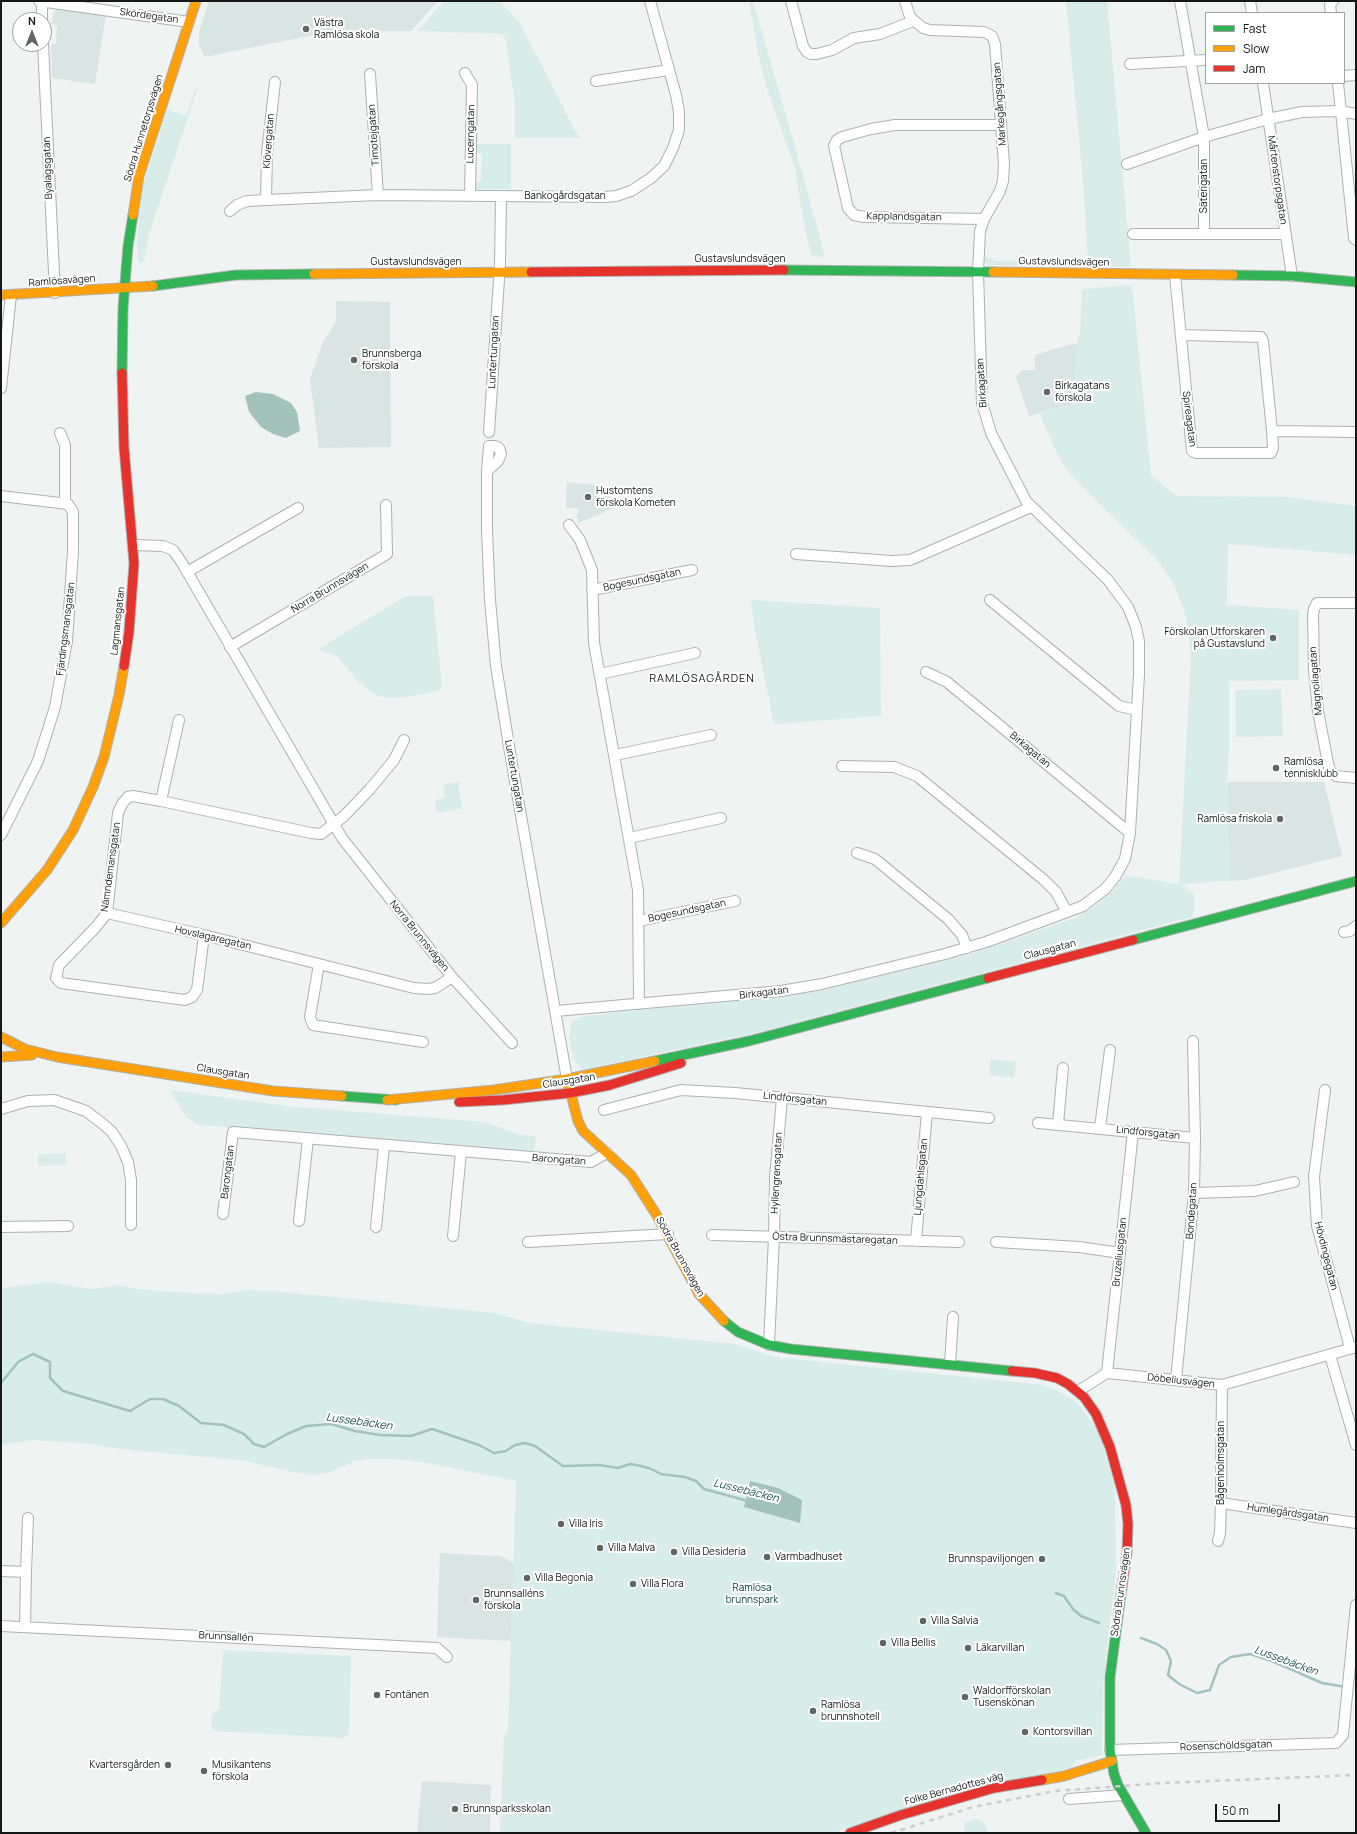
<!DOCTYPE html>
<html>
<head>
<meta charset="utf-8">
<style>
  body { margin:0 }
  #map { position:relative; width:1357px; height:1834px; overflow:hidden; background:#eff4f3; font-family:Manrope,sans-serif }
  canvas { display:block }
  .frame { position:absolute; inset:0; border:2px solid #151817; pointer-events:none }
  .legend { position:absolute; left:1205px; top:12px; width:140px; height:72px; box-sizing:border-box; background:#fff; border:1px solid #a1a3a2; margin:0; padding:5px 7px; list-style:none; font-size:12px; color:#151817 }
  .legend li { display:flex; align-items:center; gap:8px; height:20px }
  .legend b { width:20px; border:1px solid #a1a3a2 }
  .north { position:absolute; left:12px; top:12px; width:40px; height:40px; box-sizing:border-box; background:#fff; border:1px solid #a1a3a2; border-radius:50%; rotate:0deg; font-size:11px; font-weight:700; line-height:16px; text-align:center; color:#151817 }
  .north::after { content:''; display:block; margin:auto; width:14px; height:18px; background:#616564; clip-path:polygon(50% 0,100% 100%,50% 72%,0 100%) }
  .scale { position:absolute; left:1215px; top:1804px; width:65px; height:18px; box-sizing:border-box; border:2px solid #151817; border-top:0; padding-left:5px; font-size:12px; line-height:14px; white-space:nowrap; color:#151817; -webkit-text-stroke:3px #fff; paint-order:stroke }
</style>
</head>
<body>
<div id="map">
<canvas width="1357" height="1834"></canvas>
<div class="frame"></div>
<ul class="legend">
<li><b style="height:5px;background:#30b455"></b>Fast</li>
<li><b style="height:5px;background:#ff9f0a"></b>Slow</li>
<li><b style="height:5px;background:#e5322d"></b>Jam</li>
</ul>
<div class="north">N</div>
<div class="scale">50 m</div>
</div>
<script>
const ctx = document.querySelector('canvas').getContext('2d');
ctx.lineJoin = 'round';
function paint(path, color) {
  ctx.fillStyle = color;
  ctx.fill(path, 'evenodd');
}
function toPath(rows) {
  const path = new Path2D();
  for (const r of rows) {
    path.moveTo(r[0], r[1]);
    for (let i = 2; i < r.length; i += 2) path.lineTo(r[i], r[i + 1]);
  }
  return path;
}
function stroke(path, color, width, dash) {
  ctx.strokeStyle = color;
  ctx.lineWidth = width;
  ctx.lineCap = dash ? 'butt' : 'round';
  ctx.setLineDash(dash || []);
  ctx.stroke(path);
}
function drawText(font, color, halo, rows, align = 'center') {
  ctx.font = font + ' Manrope,sans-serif';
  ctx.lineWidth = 4;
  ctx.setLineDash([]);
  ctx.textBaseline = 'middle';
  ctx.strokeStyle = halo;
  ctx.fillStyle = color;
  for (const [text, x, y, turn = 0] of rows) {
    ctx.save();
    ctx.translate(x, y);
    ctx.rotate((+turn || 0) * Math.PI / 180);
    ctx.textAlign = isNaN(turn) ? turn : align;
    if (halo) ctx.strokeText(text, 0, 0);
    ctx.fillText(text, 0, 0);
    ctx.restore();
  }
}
paint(toPath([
  [209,1,438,1,411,31,329,32,205,57,199,45,199,33],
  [57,8,106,15,95,84,52,78,51,44,56,44,57,25,52,24,53,14],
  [336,301,390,302,391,447,319,448,310,379,323,342,336,322],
  [1076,344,1076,369,1071,406,1060,407,1029,416,1016,377,1022,370,1035,370,1035,355,1068,345],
  [567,482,605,486,614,508,578,523,576,515,580,511,577,508,566,508],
  [1227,782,1324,782,1342,856,1246,880,1229,881],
  [440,1553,500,1556,514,1563,512,1641,437,1637],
  [422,1781,491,1785,490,1833,417,1833]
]), '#d9e5e2');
paint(toPath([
  [444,1,499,1,510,12,520,23,579,138,515,138,515,105,506,42,503,34,417,31],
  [749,1,753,1,796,150,825,257,813,256,811,254,804,224,795,168,766,86,758,53],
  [1066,1,1107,1,1131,267,988,265,985,262,985,258,990,258,996,261,1088,262,1083,181],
  [196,87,198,87,149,234,144,262,141,263,138,260,137,248,141,191,167,110,186,116],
  [475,144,511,144,511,189,475,189,475,182,481,181,482,154,475,153],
  [1132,285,1151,475,1176,496,1286,497,1356,506,1356,555,1228,544,1227,605,1299,610,1299,680,1229,681,1229,750,1227,782,1229,881,1182,884,1193,893,1195,906,1192,917,763,1031,582,1070,573,1058,569,1038,571,1023,579,1017,608,1013,771,998,824,990,973,953,1075,918,1095,906,1113,890,1124,877,1127,876,1179,884,1191,654,1188,629,1184,609,1173,583,1158,561,1085,489,1065,468,1053,445,1040,414,1060,407,1071,406,1076,369,1076,344,1080,333,1082,289],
  [406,596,433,596,442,687,437,691,401,698,386,698,374,694,358,682,338,657,318,649],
  [751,600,880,608,881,716,774,724,755,630],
  [1281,689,1283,736,1236,737,1235,690],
  [458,782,462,808,437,813,435,800,445,798,443,785],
  [990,1059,1016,1062,1014,1078,989,1075],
  [170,1090,287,1106,484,1122,520,1135,535,1136,536,1141,534,1151,531,1154,199,1125,186,1117],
  [65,1153,66,1165,38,1166,38,1154],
  [50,1282,91,1289,118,1285,136,1289,188,1293,223,1294,247,1290,273,1291,495,1313,530,1323,735,1344,775,1357,1025,1383,1041,1385,1058,1391,1074,1400,1081,1407,1094,1425,1101,1437,1115,1486,1116,1571,1103,1686,1102,1755,1075,1761,1075,1764,1069,1768,870,1820,833,1833,500,1833,504,1736,508,1729,516,1481,428,1463,396,1459,367,1459,355,1461,328,1473,314,1475,293,1472,240,1460,128,1450,82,1443,32,1440,1,1445,1,1288],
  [223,1650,351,1656,349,1734,344,1738,215,1731,211,1727,212,1715,219,1709],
  [975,1819,981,1821,985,1825,988,1833,964,1833,965,1823]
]), '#d8ece9');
paint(toPath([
  [256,392,273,394,291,403,297,412,300,431,286,438,273,434,261,427,249,412,245,396],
  [750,1481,778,1488,802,1500,800,1523,744,1507]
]), '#a4c2bc');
stroke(toPath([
  [1,1383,18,1362,33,1354,50,1362,50,1378,63,1391,130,1411,150,1399,163,1399,179,1406,201,1423,224,1425,244,1434,254,1444,264,1447,287,1434,306,1426,331,1424,355,1431,380,1435,411,1436,432,1429,479,1445,494,1453,506,1451,515,1445,525,1443,535,1446,563,1466,600,1465,618,1468,630,1464,636,1465,649,1468,661,1474,685,1477,696,1481,704,1489,748,1501],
  [1056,1593,1064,1596,1073,1609,1081,1616,1099,1623],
  [1141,1638,1157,1644,1166,1650,1171,1661,1168,1675,1179,1684,1197,1693,1210,1690,1219,1665,1231,1657,1250,1654,1272,1661,1322,1683,1346,1687]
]), '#a4c2bc', 2.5);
const street = toPath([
  [39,1,189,22],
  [42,1,42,20],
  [791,1,803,46,807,52,811,54,817,54,832,50,854,38,880,34,913,21],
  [1180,1,1204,137,1204,234],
  [1250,1,1252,13],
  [1331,13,1330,5,1333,1],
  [43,44,55,293],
  [1130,64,1206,60],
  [465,73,472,85,470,196],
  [370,74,378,195],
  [1344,76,1356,75],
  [596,81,669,70],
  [1263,83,1292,276],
  [1338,83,1354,238,1356,240],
  [1127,164,1204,137,1268,119,1302,112,1340,111,1356,114],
  [266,200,267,153,275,82],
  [230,211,237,205,247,201,266,200,378,195,604,197,616,196,631,191,651,178,664,166,673,148,679,130,679,112,676,95,650,1],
  [984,219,864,217,854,215,848,208,834,146,837,140,842,137,871,129,895,125,1001,125],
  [1133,234,1285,234],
  [1175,275,1192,451,1196,453,1271,453,1273,448,1272,431,1356,432],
  [1181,335,1261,337,1263,341,1272,431],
  [1,388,11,295],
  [489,432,500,264,501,196],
  [60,433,65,445,65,502],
  [487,471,498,461,501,454,499,448,495,446,489,446,487,471,487,531,490,600,496,666,512,764,567,1079],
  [1,496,68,504,73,512,73,551,67,641,55,707,38,761,1,835],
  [569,525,580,540,592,570,594,643,638,890,639,1004],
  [134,545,163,546,173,550,182,563,342,838,452,977,512,1043],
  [796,554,892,561,910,560,1031,507],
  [187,572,298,508],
  [592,590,692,570],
  [990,600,1119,706,1137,710],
  [1356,603,1317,603,1314,609,1313,615,1314,670,1318,711,1328,763,1330,771,1336,776,1356,778],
  [230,647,387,554,386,505],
  [926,672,947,682,1130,833],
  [600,674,695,653],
  [615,755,711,735],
  [842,766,894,767,917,776,1044,880,1056,892,1067,912],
  [161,801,179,720],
  [629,838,721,818],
  [857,853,875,859,948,919,962,935,967,948],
  [107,913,204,935,414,988,428,989,435,988,452,977],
  [639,921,735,901],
  [1344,932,1350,931,1356,926],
  [204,935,197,990,192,997,185,1000,61,983,56,978,59,965,96,927,107,913,118,813,122,804,128,797,133,796,161,801,311,833,321,834,344,816,370,789,394,760,404,740],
  [319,964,310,1017,313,1025,423,1042],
  [556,1011,781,991,822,984,945,954,986,942,1083,906,1105,889,1115,877,1125,859,1130,833,1139,675,1139,641,1136,627,1128,607,1108,580,1026,501,991,433,982,403,978,272,980,231,984,219,1000,191,1003,181,1004,164,995,44,992,36,984,32,930,30,923,28,910,17,905,1],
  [1325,1090,1314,1177,1317,1226,1350,1348],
  [1,1109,28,1101,54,1100,86,1111,103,1124,112,1132,121,1146,128,1162,131,1180,131,1225],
  [604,1110,681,1090,735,1093,989,1118],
  [1038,1123,1195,1138],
  [1058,1124,1063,1068],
  [1100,1128,1110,1050],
  [1194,1193,1255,1191,1294,1182],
  [223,1214,233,1132,591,1162,607,1153],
  [299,1221,308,1139],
  [1,1227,68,1226],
  [376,1227,384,1146],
  [712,1235,959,1242],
  [453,1236,461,1152],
  [916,1241,927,1112],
  [528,1242,668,1234],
  [996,1242,1079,1247,1120,1253],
  [769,1345,774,1237,775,1177,782,1098],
  [1330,1355,1356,1445],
  [950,1364,953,1317],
  [1107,1373,1133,1132],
  [1176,1380,1194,1193,1195,1138,1193,1041],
  [1078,1391,1107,1373,1222,1385,1356,1347],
  [1221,1503,1356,1523],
  [1218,1541,1220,1533,1221,1503,1222,1385],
  [1,1571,26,1572,25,1627],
  [26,1572,28,1518],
  [1,1626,437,1648,447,1657],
  [1110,1750,1336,1743,1343,1735,1356,1605],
  [1069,1799,1123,1795]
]);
const fast = toPath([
  [784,270,993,272],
  [1233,275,1292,276,1356,282],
  [153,286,236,275,314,274],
  [122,373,123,308,128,246,133,215],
  [1133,940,1356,881],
  [655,1061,749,1041,988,978],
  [342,1096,396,1100],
  [724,1321,738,1332,769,1345,791,1349,1012,1371],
  [1122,1587,1110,1677,1110,1750,1114,1774,1118,1785,1146,1833]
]);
const slow = toPath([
  [133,215,139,176,196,1],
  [993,272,1233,275],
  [314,274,531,272],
  [1,295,153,286],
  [1,923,47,870,73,830,93,787,104,757,119,695,124,666],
  [1,1037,25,1049,57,1057,273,1091,342,1096],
  [1,1057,32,1055],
  [567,1079,578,1121,583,1131,631,1175,656,1214,699,1294,724,1321],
  [387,1100,494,1090,567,1079,655,1061],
  [1042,1780,1064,1776,1112,1761]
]);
const jam = toPath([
  [531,272,784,270],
  [122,373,124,448,134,563,129,632,124,666],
  [988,978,1133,940],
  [459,1102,503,1100,570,1093,610,1085,681,1063],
  [1012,1371,1035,1373,1057,1378,1068,1384,1084,1397,1096,1414,1110,1447,1126,1505,1128,1524,1127,1553,1122,1587],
  [850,1833,901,1815,994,1788,1042,1780]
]);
stroke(street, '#aeb1b0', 12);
stroke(fast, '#aeb1b0', 11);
stroke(slow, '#aeb1b0', 11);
stroke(jam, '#aeb1b0', 11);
stroke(street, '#fdfdfd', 10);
stroke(fast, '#30b455', 9);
stroke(slow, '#ff9f0a', 9);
stroke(jam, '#e5322d', 9);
stroke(toPath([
  [891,1833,973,1807,1055,1791,1163,1783,1356,1775]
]), '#cdcece', 2.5, [5, 5]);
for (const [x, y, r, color] of [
  [306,29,4,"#616564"],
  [354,360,4,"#616564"],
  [1047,392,4,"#616564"],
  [588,497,4,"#616564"],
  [1273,638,4,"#616564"],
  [1276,768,4,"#616564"],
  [1280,819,4,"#616564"],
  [561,1524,4,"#616564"],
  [600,1548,4,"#616564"],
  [674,1552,4,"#616564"],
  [767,1557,4,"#616564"],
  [1042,1559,4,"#616564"],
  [527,1578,4,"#616564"],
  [633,1584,4,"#616564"],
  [476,1600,4,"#616564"],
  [923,1621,4,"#616564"],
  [883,1643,4,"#616564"],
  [968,1648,4,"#616564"],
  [377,1695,4,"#616564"],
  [965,1697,4,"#616564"],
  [813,1711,4,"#616564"],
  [1025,1732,4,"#616564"],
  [168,1765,4,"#616564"],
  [204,1771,4,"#616564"],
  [455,1809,4,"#616564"]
]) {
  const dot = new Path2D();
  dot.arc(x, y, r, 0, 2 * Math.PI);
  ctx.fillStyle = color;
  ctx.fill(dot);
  stroke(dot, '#fff', 1.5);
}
drawText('10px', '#151817', '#fff', [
  ["Skördegatan",149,16,8],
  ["Markegångsgatan",1000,104,-94],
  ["Södra Hunnetorpsvägen",144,128,-73],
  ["Lucerngatan",471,134,-89],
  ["Timotejgatan",374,135,-94],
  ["Klövergatan",269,141,-86],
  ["Byalagsgatan",48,168,-92],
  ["Mårtenstorpsgatan",1277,180,82],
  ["Säterigatan",1204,186,-90],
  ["Bankogårdsgatan",565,196],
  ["Kapplandsgatan",904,217,1],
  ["Gustavslundsvägen",740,259],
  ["Gustavslundsvägen",416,262],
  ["Gustavslundsvägen",1064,262,1],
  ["Ramlösavägen",62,281,-4],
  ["Luntertungatan",494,352,-87],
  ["Birkagatan",982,383,-94],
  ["Spireagatan",1189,419,83],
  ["Bogesundsgatan",642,580,-12],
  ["Norra Brunnsvägen",330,588,-31],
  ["Lagmansgatan",118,621,-84],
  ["Fjärdingsmansgatan",66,629,-83],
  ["Magnoliagatan",1316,681,-95],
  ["Birkagatan",1030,750,40],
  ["Luntertungatan",514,776,80],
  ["Nämndemansgatan",111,867,-82],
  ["Bogesundsgatan",687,911,-12],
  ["Norra Brunnsvägen",419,936,51],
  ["Hovslagaregatan",213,938,13],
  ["Clausgatan",1050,950,-15],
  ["Birkagatan",764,993,-7],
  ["Clausgatan",223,1072,9],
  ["Clausgatan",569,1081,-9],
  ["Lindforsgatan",795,1099,6],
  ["Lindforsgatan",1148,1133,6],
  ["Barongatan",559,1160,4],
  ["Barongatan",228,1172,-83],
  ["Hyllengrensgatan",777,1173,-87],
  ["Ljungdahlsgatan",921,1177,-85],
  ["Bondegatan",1192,1211,-86],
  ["Östra Brunnsmästaregatan",835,1239,2],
  ["Bruzeliusgatan",1120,1252,-84],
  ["Hövdingegatan",1326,1256,76],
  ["Södra Brunnsvägen",680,1257,61],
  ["Döbeliusvägen",1181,1381,6],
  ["Bågenholmsgatan",1221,1463,-90],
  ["Humlegårdsgatan",1288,1513,8],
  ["Södra Brunnsvägen",1121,1592,-82],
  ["Brunnsallén",226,1637,3],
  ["Rosenschöldsgatan",1226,1746,-2],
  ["Folke Bernadottes väg",954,1789,-15]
]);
drawText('10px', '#151817', '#fff', [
  ["Västra",314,23],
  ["Ramlösa skola",314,35],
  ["Brunnsberga",362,354],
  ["förskola",362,366],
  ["Birkagatans",1055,386],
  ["förskola",1055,398],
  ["Hustomtens",596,491],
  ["förskola Kometen",596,503],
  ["Förskolan Utforskaren",1265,632,"right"],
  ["på Gustavslund",1265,644,"right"],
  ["Ramlösa",1284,762],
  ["tennisklubb",1284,774],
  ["Ramlösa friskola",1272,819,"right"],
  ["Villa Iris",569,1524],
  ["Villa Malva",608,1548],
  ["Villa Desideria",682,1552],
  ["Varmbadhuset",775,1557],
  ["Brunnspaviljongen",1034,1559,"right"],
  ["Villa Begonia",535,1578],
  ["Villa Flora",641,1584],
  ["Brunnsalléns",484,1594],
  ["förskola",484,1606],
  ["Villa Salvia",931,1621],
  ["Villa Bellis",891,1643],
  ["Läkarvillan",976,1648],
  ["Waldorfförskolan",973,1691],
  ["Tusenskönan",973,1703],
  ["Fontänen",385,1695],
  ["Ramlösa",821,1705],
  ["brunnshotell",821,1717],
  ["Kontorsvillan",1033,1732],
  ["Kvartersgården",160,1765,"right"],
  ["Musikantens",212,1765],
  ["förskola",212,1777],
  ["Brunnsparksskolan",463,1809]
], 'left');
drawText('10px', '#003e37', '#fff', [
  ["Ramlösa",752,1588],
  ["brunnspark",752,1600]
]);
ctx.letterSpacing = '1px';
drawText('11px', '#151817', '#fff', [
  ["RAMLÖSAGÅRDEN",702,679]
]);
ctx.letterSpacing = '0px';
drawText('italic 11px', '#1d544d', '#fff', [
  ["Lussebäcken",359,1422,8],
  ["Lussebäcken",746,1491,14],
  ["Lussebäcken",1286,1661,20]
]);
</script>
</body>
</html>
